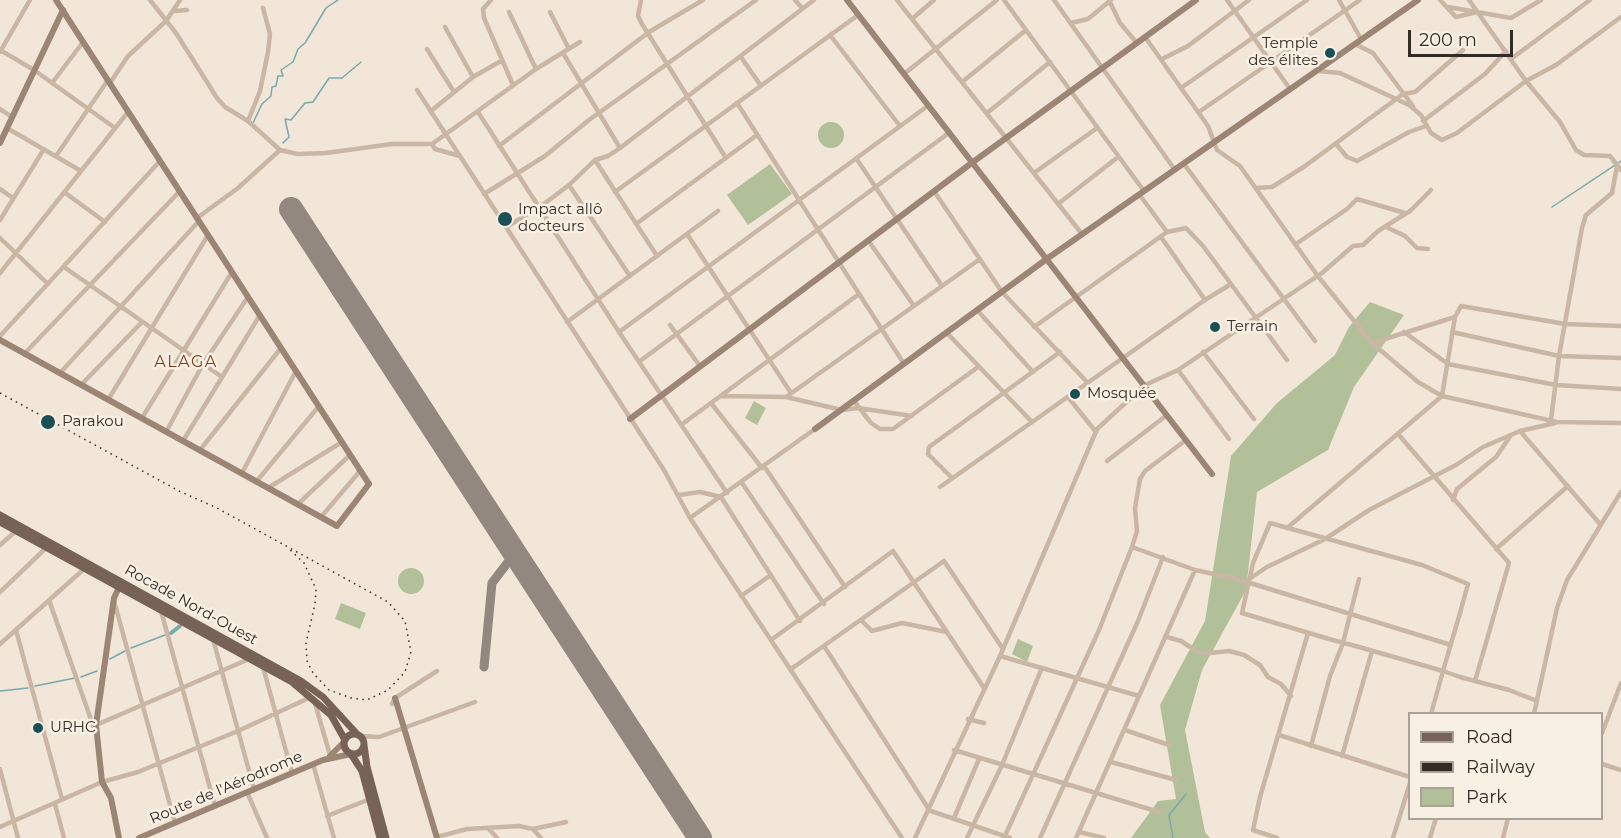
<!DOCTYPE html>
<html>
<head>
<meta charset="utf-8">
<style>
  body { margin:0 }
  #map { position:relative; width:1621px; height:838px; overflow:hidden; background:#f1e6d8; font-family:Montserrat,sans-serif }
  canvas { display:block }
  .legend { position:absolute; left:1408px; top:712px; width:195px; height:108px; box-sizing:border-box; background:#f9f0e4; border:2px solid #aaa198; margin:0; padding:8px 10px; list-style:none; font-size:18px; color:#342b26 }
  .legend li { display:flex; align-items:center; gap:12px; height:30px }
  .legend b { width:30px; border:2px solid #aaa198 }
  .scale { position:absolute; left:1408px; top:30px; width:105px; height:27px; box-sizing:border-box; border:3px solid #342b26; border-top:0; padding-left:8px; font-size:18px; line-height:21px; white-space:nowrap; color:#342b26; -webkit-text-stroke:4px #f9f0e4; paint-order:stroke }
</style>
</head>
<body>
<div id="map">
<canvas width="1621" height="838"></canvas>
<ul class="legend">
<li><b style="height:8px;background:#766256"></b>Road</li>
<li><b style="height:8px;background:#342b26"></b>Railway</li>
<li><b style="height:16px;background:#b1c098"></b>Park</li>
</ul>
<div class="scale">200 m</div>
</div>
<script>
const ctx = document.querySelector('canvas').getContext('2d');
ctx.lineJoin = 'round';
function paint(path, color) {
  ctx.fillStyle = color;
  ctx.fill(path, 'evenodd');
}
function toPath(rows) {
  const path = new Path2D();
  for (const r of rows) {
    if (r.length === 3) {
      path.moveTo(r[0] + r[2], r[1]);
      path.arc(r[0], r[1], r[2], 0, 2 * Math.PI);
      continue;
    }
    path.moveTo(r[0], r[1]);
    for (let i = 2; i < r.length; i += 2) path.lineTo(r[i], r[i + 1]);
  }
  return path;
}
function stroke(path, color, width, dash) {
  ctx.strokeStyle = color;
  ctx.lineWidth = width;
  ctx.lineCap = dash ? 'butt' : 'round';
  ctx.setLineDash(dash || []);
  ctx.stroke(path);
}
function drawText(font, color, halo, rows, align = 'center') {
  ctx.font = font + ' Montserrat,sans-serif';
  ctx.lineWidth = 5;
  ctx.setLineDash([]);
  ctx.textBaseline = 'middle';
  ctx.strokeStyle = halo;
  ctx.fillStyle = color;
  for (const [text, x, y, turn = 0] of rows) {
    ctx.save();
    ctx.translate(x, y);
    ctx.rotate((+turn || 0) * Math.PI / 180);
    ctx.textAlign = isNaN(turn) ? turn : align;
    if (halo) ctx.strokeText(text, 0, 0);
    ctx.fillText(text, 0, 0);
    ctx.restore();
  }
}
paint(toPath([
  [831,135,13],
  [770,164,792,194,748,225,727,195],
  [1370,302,1404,315,1354,387,1328,450,1257,492,1246,590,1202,670,1185,730,1205,832,1210,838,1131,838,1158,801,1176,799,1160,705,1205,621,1231,456,1277,403,1335,355,1349,327],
  [754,401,766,408,757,425,745,418],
  [411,581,13],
  [341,603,366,613,360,629,335,619],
  [1018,639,1033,646,1027,662,1012,654]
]), '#b1c098');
stroke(toPath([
  [253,123,262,104,271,96,272,87,276,86,278,76,283,76,281,70,293,62,298,49,305,43,326,8,338,0],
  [283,143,289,137,285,119,291,120,305,103,313,102,329,78,342,78,361,62],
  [1552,207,1621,161],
  [131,648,165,635],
  [110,659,125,651],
  [81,677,97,671],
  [35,686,75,678],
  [0,691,28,688],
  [1173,838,1169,815,1186,794]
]), '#77aaae', 1.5);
stroke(toPath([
  [171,633,180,626]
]), '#77aaae', 4);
stroke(toPath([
  [484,667,492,583,515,553]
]), '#92887f', 9);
stroke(toPath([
  [291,209,700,838]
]), '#92887f', 24);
stroke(toPath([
  [150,0,176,33,217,98,225,107,248,121,280,150,298,154,326,153,392,144,432,144,435,149,460,156],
  [491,0,483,9,484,18,513,85],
  [641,0,638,16,642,24,726,158],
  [795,0,802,8],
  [897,0,1082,234],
  [1004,0,1144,191],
  [1054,0,1175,170],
  [1109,0,1120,23,1137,43],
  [1227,0,1290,89],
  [1339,0,1361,39],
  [1440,0,1456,17,1477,12],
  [1469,0,1526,81,1560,122,1576,150,1584,155,1610,156,1621,170],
  [1448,7,1511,18,1541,0],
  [174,11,187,10],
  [509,12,536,69],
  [550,12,569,49],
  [912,19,934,0],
  [1071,23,1088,19,1111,0],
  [445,27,473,77],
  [830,35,900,126],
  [1145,37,1208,126,1217,150,1240,166,1317,275,1372,343,1418,382,1442,396,1557,422,1621,423],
  [1355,44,1373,53,1413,106],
  [427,49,454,92],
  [0,50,34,70,115,128],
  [0,52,30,0],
  [563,53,620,148],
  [741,57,761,86],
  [1162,59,1188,46,1249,0],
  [1511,59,1590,0],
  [1318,71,1340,73,1409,105,1421,115,1431,133,1442,140,1457,133,1526,81,1556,65,1621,17],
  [904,74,997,0],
  [962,82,1026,30],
  [52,83,83,42],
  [110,83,128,56,166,21,180,0],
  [1181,88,1307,0],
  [417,90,664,470,690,518,902,838],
  [737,103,904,364],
  [0,109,12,117],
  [431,111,473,77,501,61],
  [478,112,619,332,727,493],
  [1199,112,1360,0],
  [987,113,1050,62],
  [248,121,260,91,268,52,270,34,263,8],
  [1423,121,1485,74,1506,51],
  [7,128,81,171],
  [432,144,536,69,580,42],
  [1336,144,1347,157,1357,161,1409,132,1426,126],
  [499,146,649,32,703,0],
  [56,156,108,80],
  [856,158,942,286],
  [595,160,657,256],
  [1184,164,1315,341],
  [1034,173,1097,128],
  [569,185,630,276],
  [1256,188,1272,187,1305,166,1403,94,1415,92,1463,50],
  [0,189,13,198],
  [934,191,1002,292,1088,383],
  [64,192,105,222],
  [615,192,858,15],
  [484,194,545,156,589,120,756,0],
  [1139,194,1167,232],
  [1058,204,1118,157],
  [197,218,238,188,280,150],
  [0,220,44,149],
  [636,224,757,135],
  [506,227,540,207,569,185,595,160,608,156,620,148,814,0],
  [1386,227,1405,236,1417,248,1428,249],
  [687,234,791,393],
  [1161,237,1205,300],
  [0,238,48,284],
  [868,240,914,306],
  [1296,244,1347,209,1357,199,1405,213],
  [64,267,222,377],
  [0,273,128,112],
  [977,310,1033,372],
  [567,322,718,211],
  [670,325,700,366],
  [1034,327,1167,232,1186,228,1203,246,1287,360],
  [619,332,929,105],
  [1404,332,1448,364,1556,385,1621,389],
  [1452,332,1559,356,1621,358],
  [947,333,1031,421],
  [0,336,160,161],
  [1372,343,1455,317],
  [1203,352,1254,419],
  [24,354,180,191],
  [640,361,950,132],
  [1178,370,1229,439],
  [60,373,199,221],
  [81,385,142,322],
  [721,396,786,397,842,410,858,408,912,416],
  [786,397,980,259],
  [1068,397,1096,432],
  [108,400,208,235],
  [854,401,871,423,880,429,893,429,978,367],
  [711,403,762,468],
  [142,418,232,272],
  [1551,420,1559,356,1582,228,1586,215,1612,193,1617,166],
  [681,425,859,294],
  [1520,431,1600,524],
  [166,432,203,364,248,297],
  [1398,434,1509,563,1475,681],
  [183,441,260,315],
  [200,450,281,348],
  [1107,461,1167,415],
  [764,466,845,587],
  [242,473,296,371],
  [952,478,928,454,929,447,1060,352],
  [256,482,319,406],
  [742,483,824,604],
  [940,487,1205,300,1231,284],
  [268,488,342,442],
  [679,495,700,492,721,497,800,621],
  [1453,500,1457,489,1496,457,1511,435],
  [298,504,350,455],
  [321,517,360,471],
  [690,518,815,429],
  [1287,528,1442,396,1455,317,1461,306,1565,324,1621,326],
  [0,545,16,531],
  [1132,547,1195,570,1237,579,1451,645],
  [1496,549,1568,486],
  [1249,579,1267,567,1325,539,1369,510,1456,465,1483,447,1520,431,1555,423],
  [0,592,46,548],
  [741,596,771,575],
  [49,600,95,731],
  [114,601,175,823],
  [161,611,215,806],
  [861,620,872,631,902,623,947,632],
  [16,630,62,799],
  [1167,637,1181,641,1201,654,1229,651,1244,655,1260,665,1268,677,1281,684,1291,696],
  [213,639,254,789],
  [771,640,893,551,984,688],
  [0,644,84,569],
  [824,646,928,808],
  [1000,656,1139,696],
  [263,667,292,773],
  [791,669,944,561,1003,649],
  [314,700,330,755],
  [392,704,395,698,437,671],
  [1431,714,1443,671,1460,613,1468,584,1422,565,1270,523,1253,563,1242,613,1329,639,1359,647,1443,671,1460,677,1509,690,1537,701],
  [1534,714,1557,608,1567,580,1621,492],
  [968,719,984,723],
  [96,725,249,659],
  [1125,730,1169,745],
  [1602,733,1621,683],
  [1279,735,1410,777],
  [360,736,379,737,475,702],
  [1311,746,1330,676,1343,643,1359,579],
  [954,750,1159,812],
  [1342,756,1372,651],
  [1111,762,1176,780],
  [313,764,334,838],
  [1602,764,1621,770],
  [0,769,18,838],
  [247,792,267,838],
  [55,804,64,838],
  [928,810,1010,838],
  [327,816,370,799],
  [954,818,979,759],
  [0,827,102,782,138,772,238,731,311,697],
  [489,829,497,838],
  [533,829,541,838],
  [1079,832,1104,838],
  [437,837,467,829,519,826,533,829,566,822],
  [915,838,1000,656,1097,429,1145,385,1178,370,1322,273,1353,246,1363,245,1378,231,1410,211,1431,190],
  [967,838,1002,765,1041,670],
  [1004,838,1099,630,1132,547,1137,531,1135,508,1140,479,1145,471,1186,440],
  [1040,838,1138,621,1163,557],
  [1076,838,1195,570],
  [1277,838,1253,830,1260,797,1308,633],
  [1393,838,1410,783],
  [1430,838,1436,818],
  [1503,838,1508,818]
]), '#c9b6a4', 4.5);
stroke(toPath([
  [847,0,1212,474],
  [0,143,63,10],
  [0,340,337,526,369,484,56,0],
  [630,419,973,162,1196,0],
  [815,429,1048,258,1418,0],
  [395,698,437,838],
  [330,756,344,742],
  [119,838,111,798,102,782,96,725,114,598,120,585],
  [139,838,323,760,351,754]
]), '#9c8575', 6);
stroke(toPath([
  [0,515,301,681,323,697,357,734],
  [0,522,292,682,331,715,345,740],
  [354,744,10],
  [364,745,367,767,386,838],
  [351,754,362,771,380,838]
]), '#766256', 7);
stroke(toPath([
  [0,393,179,491,217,508,388,602,405,621,411,652,405,672,388,690,367,700,351,698,329,690,313,673,307,661,306,643,315,604,316,589,304,563,288,548]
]), '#342b26', 1.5, [1.5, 4.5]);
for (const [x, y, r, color] of [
  [1330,53,6,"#1b4f56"],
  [505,219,8,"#1b4f56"],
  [1215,327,6,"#1b4f56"],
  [1075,394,6,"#1b4f56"],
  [48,422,8,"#1b4f56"],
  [38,728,6,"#1b4f56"]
]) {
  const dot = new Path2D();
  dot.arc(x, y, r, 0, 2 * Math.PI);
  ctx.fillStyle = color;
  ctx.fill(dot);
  stroke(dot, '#f9f0e4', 2);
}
drawText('15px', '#342b26', '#f9f0e4', [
  ["Temple",1318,44,"right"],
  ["des élites",1318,61,"right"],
  ["Impact allô",518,210],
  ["docteurs",518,227],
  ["Terrain",1227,327],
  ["Mosquée",1087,394],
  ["Parakou",62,422],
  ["URHC",50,728]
], 'left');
drawText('15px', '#342b26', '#f9f0e4', [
  ["Rocade Nord-Ouest",191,605,29],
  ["Route de l'Aérodrome",226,788,-23]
]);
ctx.letterSpacing = '1.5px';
drawText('16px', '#833a1e', '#f9f0e4', [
  ["ALAGA",186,362]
]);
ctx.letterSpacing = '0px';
</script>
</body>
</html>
